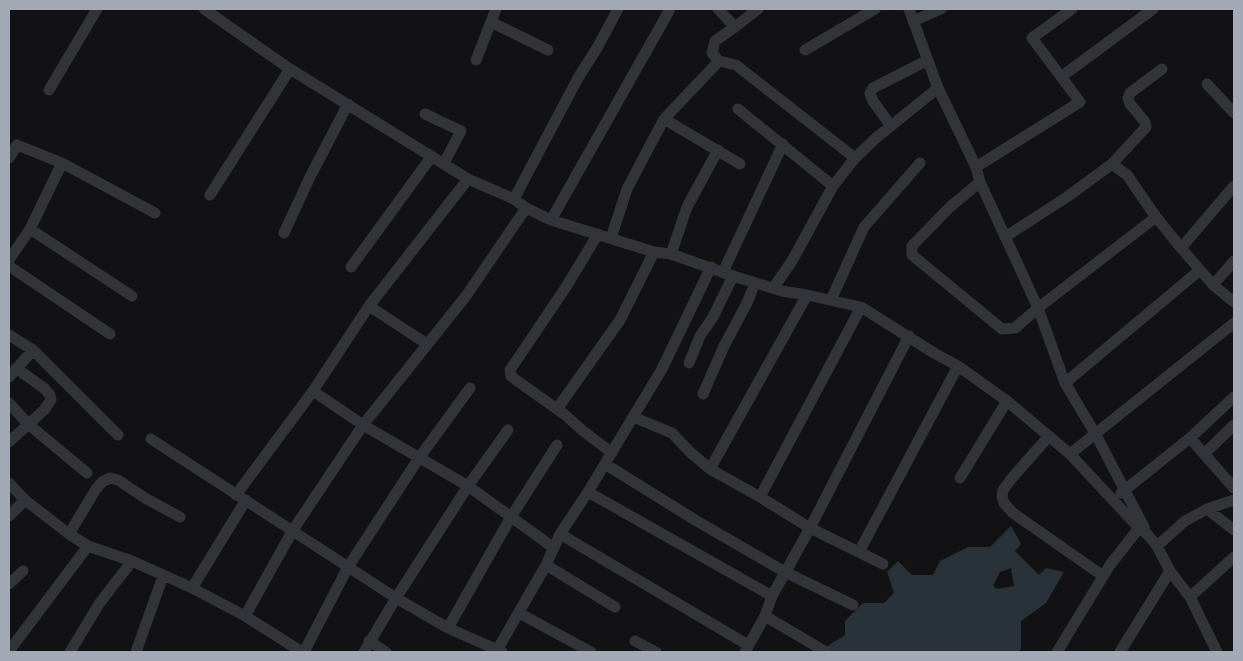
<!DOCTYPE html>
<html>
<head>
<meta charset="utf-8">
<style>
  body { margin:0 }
  #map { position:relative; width:1243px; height:661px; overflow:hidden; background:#121214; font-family:Roboto,sans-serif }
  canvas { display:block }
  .frame { position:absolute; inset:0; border:10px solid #a3aab5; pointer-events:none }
</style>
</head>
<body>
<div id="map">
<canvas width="1243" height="661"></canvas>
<div class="frame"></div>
</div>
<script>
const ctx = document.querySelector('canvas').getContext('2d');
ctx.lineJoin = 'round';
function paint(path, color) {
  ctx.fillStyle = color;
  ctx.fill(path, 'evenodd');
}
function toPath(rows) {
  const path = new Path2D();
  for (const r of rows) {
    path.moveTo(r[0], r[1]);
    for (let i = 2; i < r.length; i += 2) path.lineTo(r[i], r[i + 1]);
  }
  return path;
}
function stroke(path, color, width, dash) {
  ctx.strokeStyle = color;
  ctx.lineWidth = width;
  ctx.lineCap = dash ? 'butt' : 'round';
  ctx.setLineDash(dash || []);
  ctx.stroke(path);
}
paint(toPath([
  [1011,526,1021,544,1015,551,1039,575,1046,568,1064,572,1046,603,1021,621,1021,649,1018,652,818,652,845,635,845,621,863,603,884,603,894,593,887,572,898,561,912,575,933,575,940,561,968,547,990,547],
  [1011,568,1014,586,997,589,993,586,1000,572]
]), '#283238');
stroke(toPath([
  [204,9,290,69,468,179,514,199,526,208,551,220,654,252,671,254,733,276,782,291,807,295,861,307,934,353,958,366,1007,401,1070,454,1139,528,1147,534,1157,546,1170,571,1190,597,1217,652],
  [496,9,491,22,548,50],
  [718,9,735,27,758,9],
  [909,9,938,88,976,167,980,182,1038,308,1065,383,1096,435,1144,527],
  [913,21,941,9],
  [735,27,715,41,712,53,719,61,736,65,855,158],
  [805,50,875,9],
  [476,60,491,22],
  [1061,77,1153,9],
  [1207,84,1234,113],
  [49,90,97,9],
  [738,109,833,186],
  [425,114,461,131,444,163],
  [664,119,740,164],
  [891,126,873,101,870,93,873,88,928,60],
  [9,158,17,145,62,163,155,213],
  [1112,164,1146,127,1145,122,1130,104,1128,98,1130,93,1162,69],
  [976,167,1080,102,1032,38,1072,9],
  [980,182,950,207,912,246,912,255,1002,329,1015,328,1038,308,1156,217],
  [210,195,290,69],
  [514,199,578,78,597,48,618,9],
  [551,220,669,11],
  [30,229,132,296],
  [284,233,310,177,348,104],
  [598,234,566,287,510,370,511,376,516,380,564,414,582,430,612,453],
  [1005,237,1067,197,1112,164,1127,175,1156,217,1181,248,1213,285,1234,302],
  [611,238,627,189,664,119,719,61],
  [1181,248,1234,186],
  [671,254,687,207,718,150],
  [9,260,30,229,62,163],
  [9,266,110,334],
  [351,267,432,156],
  [723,272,783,144],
  [1213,285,1234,261],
  [774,287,792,261,833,186,855,158,876,138,938,88],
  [831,300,864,227,920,163],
  [369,306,427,344],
  [9,335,33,350,9,377],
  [33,350,118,435],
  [689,363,700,336,713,317,733,276],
  [1065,383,1200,270],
  [313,391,363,425,468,486,554,548],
  [703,394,724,346,747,303,755,283],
  [9,403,28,424,87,473],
  [557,409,620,320,654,252],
  [633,417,662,369,711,267],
  [1049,436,1012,478,1003,490,1002,497,1004,503,1013,513,1103,576],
  [1190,438,1234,488],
  [151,439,396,598,448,628,502,652],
  [9,442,44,410,51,400,50,395,45,389,16,368],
  [1070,454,1234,323],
  [1204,454,1234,425],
  [605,464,695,520,785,572,853,605],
  [710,469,807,295],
  [960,478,1007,401],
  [9,483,25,500,69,534,88,546,132,561,192,588,245,616,302,652],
  [588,492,772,596],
  [1121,493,1190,438,1234,397],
  [236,495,313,391,369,306,468,179],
  [760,497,861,307],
  [1207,509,1234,530],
  [9,516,25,500],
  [69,534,96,489,102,482,110,478,118,480,145,498,180,517],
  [560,534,748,645],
  [1157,546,1185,521,1207,509,1234,500],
  [859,552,958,366],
  [546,565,615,607],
  [9,584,23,571],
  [192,588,246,500],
  [1190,597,1234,557],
  [519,613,591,652],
  [245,616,293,530,363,425,466,296,526,208],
  [765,616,826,652],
  [448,628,511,517,557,445],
  [369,641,386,652],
  [635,641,656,652],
  [9,651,88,546],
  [70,652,99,604,132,561],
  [136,652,163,576],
  [304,652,348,567,419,458,470,388],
  [364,652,396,598,468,486,508,430],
  [496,652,546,565,560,534,588,492,633,417,672,433,690,452,710,469,760,497,810,528,883,564],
  [745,652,765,616,772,596,810,528,909,336],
  [1057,652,1110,565,1139,528],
  [1120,652,1170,571]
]), '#333439', 11);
</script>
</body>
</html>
